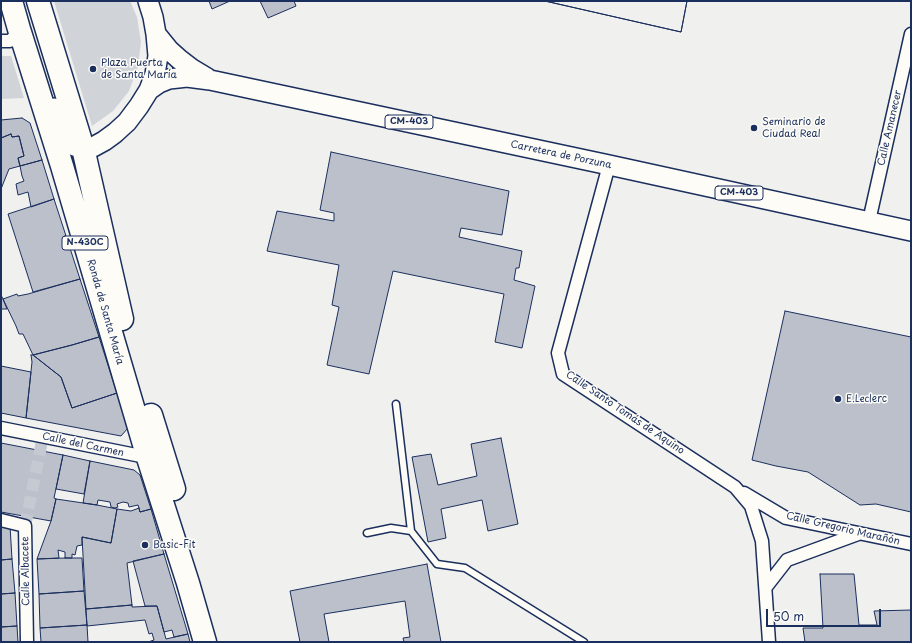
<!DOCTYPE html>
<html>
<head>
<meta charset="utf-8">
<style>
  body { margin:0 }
  #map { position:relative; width:912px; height:643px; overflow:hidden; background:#f0f0ee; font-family:"Playpen Sans",sans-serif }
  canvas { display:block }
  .frame { position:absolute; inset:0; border:2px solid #1b2f5e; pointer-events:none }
  .scale { position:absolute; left:766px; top:609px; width:115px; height:18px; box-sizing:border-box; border:2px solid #1b2f5e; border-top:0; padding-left:5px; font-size:12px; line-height:14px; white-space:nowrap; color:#1b2f5e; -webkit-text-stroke:3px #fdfcf7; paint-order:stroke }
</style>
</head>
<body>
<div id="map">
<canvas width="912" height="643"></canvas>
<div class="frame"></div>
<div class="scale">50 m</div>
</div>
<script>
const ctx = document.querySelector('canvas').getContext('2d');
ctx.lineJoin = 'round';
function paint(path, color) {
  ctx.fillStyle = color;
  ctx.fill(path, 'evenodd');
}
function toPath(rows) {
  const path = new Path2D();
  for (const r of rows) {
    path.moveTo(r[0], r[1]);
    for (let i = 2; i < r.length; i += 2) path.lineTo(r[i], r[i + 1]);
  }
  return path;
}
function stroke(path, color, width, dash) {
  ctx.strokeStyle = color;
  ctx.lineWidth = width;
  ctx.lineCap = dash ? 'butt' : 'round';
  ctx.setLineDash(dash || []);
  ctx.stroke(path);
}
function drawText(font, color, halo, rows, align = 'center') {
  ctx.font = font + ' "Playpen Sans",sans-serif';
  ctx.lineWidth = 3;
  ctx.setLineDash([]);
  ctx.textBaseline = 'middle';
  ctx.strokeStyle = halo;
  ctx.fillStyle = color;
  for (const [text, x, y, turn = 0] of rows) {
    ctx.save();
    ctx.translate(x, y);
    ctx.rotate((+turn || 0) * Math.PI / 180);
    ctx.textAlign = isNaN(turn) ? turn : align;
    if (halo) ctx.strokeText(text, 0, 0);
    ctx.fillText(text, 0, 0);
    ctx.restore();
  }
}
paint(toPath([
  [54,1,130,1,137,17,141,42,138,67,129,91,113,111,92,126],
  [1,56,11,56,24,98,1,99]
]), '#d0d3d8');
const building = toPath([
  [209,1,230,1,212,9,209,1],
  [260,1,294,1,296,6,268,18,260,1],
  [545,1,687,1,681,32,545,1],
  [545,1,687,1,681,32,545,1],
  [22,118,30,123,42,160,20,166,18,158,24,156,19,136,12,137,11,134,1,138,1,120,22,118],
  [11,134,12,137,19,136,24,156,18,158,20,166,9,169,1,189,1,136,1,138,11,134],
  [331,152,509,191,502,235,461,228,459,237,522,251,519,268,516,268,514,280,535,286,522,348,495,342,504,294,393,271,369,374,327,365,339,307,332,305,339,265,267,251,277,211,334,221,334,213,320,210,331,152],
  [42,160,54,199,31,207,28,192,18,195,16,184,24,181,22,176,20,166,42,160],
  [54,199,80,279,33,292,8,214,54,199],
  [80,279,99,337,72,345,33,355,23,334,19,334,16,326,3,299,17,294,18,296,28,294,80,279],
  [1,295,3,299,7,309,1,309,1,295],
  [785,311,911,337,911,512,876,504,860,505,808,472,776,466,752,460,785,311],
  [99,337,117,393,72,408,61,377,33,355,72,345,99,337],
  [31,355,33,355,61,377,72,408,117,393,128,428,121,436,26,418,32,362,31,355],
  [1,366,31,372,26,418,1,413,1,366],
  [501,438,518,524,488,531,482,500,441,509,446,538,428,542,412,457,431,454,438,485,477,476,471,444,501,438],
  [1,443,63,455,54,498,56,499,51,521,1,512,1,443],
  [63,455,90,461,84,494,56,489,63,455],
  [90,461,134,470,140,475,151,509,140,512,138,505,129,507,128,503,123,502,117,504,118,507,115,508,111,507,110,502,98,500,97,505,83,503,90,461],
  [56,499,97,505,117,509,111,543,82,537,82,545,77,546,75,555,72,554,72,558,65,558,65,552,58,550,59,558,37,559,51,521,56,499],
  [139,508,140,512,151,509,164,554,127,563,132,605,86,609,82,537,111,543,117,509,131,511,139,508],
  [1,526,10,526,12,559,1,560,1,526],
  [164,554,188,634,174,637,172,630,164,632,157,606,145,606,133,561,164,554],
  [65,558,82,558,84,591,39,594,37,559,65,558],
  [12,559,15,593,1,594,1,560,12,559],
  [427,564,441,642,404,642,403,638,410,637,405,601,324,614,329,642,300,642,290,591,427,564],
  [820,574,854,574,859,625,877,625,874,611,911,610,911,642,805,642,803,628,823,628,820,574],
  [84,591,87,625,40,628,39,594,84,591],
  [15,593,17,626,1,627,1,594,15,593],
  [132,605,132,607,157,606,166,639,188,634,190,642,148,642,154,640,152,633,149,634,145,620,87,626,86,609,132,605],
  [87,625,88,642,41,642,40,628,87,625],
  [17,626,18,642,1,642,1,627,17,626]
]);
paint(building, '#bbc0ca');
stroke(building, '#1b2f5e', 1);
stroke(toPath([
  [25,526,43,436]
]), '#c5c9d1', 12, [12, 6]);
const lane = toPath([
  [396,404,411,531],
  [367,533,391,528,411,531,437,564,465,568,584,642]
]);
const street = toPath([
  [1,41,10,41,15,36,19,29],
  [609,165,558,353,563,374,735,487,751,506,762,541,769,642],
  [869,221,911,34],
  [1,428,151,458],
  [744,493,786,518,911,544],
  [1,520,25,526,27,642],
  [766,587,787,560,858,534]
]);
const primary = toPath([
  [156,34,169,50,179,59,192,69,207,78],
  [149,90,159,83,169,79,187,77,210,80,609,165,911,231],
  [54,108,66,140,74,146,83,148,93,147,104,141,115,133,127,122,139,106,149,90,155,74,158,56,156,34,153,17,148,1]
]);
const highway = toPath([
  [11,1,19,29,62,166,148,458,188,583,205,642],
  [38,1,83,148,122,319],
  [151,415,174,489]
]);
stroke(lane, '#1b2f5e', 9);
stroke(street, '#1b2f5e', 15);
stroke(primary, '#1b2f5e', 22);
stroke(highway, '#1b2f5e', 25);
stroke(lane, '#fdfcf7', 6);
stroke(street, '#fdfcf7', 12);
stroke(primary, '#fdfcf7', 19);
stroke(highway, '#fdfcf7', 22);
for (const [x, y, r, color] of [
  [93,69,4,"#1b2f5e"],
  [754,128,4,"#1b2f5e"],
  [838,399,4,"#1b2f5e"],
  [145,545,4,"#1b2f5e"]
]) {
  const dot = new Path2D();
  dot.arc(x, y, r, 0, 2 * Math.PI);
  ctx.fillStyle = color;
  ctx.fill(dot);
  stroke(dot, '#fdfcf7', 1.5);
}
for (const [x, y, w] of [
  [409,122,48],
  [739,193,48],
  [85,243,46]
]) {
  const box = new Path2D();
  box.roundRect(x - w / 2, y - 7, w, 14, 3);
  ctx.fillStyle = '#fdfcf7';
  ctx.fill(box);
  stroke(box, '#1b2f5e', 1);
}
drawText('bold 9px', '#1b2f5e', null, [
  ["CM-403",409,122],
  ["CM-403",739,193],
  ["N-430C",85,243]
]);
drawText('10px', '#1b2f5e', '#fdfcf7', [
  ["Plaza Puerta",101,63],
  ["de Santa María",101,75],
  ["Seminario de",762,122],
  ["Ciudad Real",762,134],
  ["E.Leclerc",846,399],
  ["Basic-Fit",153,545]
], 'left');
drawText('10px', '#1b2f5e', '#fdfcf7', [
  ["Calle Amanecer",890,128,-77],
  ["Carretera de Porzuna",561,155,12],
  ["Ronda de Santa María",105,312,74],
  ["Calle Santo Tomás de Aquino",625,413,34],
  ["Calle del Carmen",83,445,12],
  ["Calle Gregorio Marañón",843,529,13],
  ["Calle Albacete",26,571,-91]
]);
</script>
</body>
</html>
